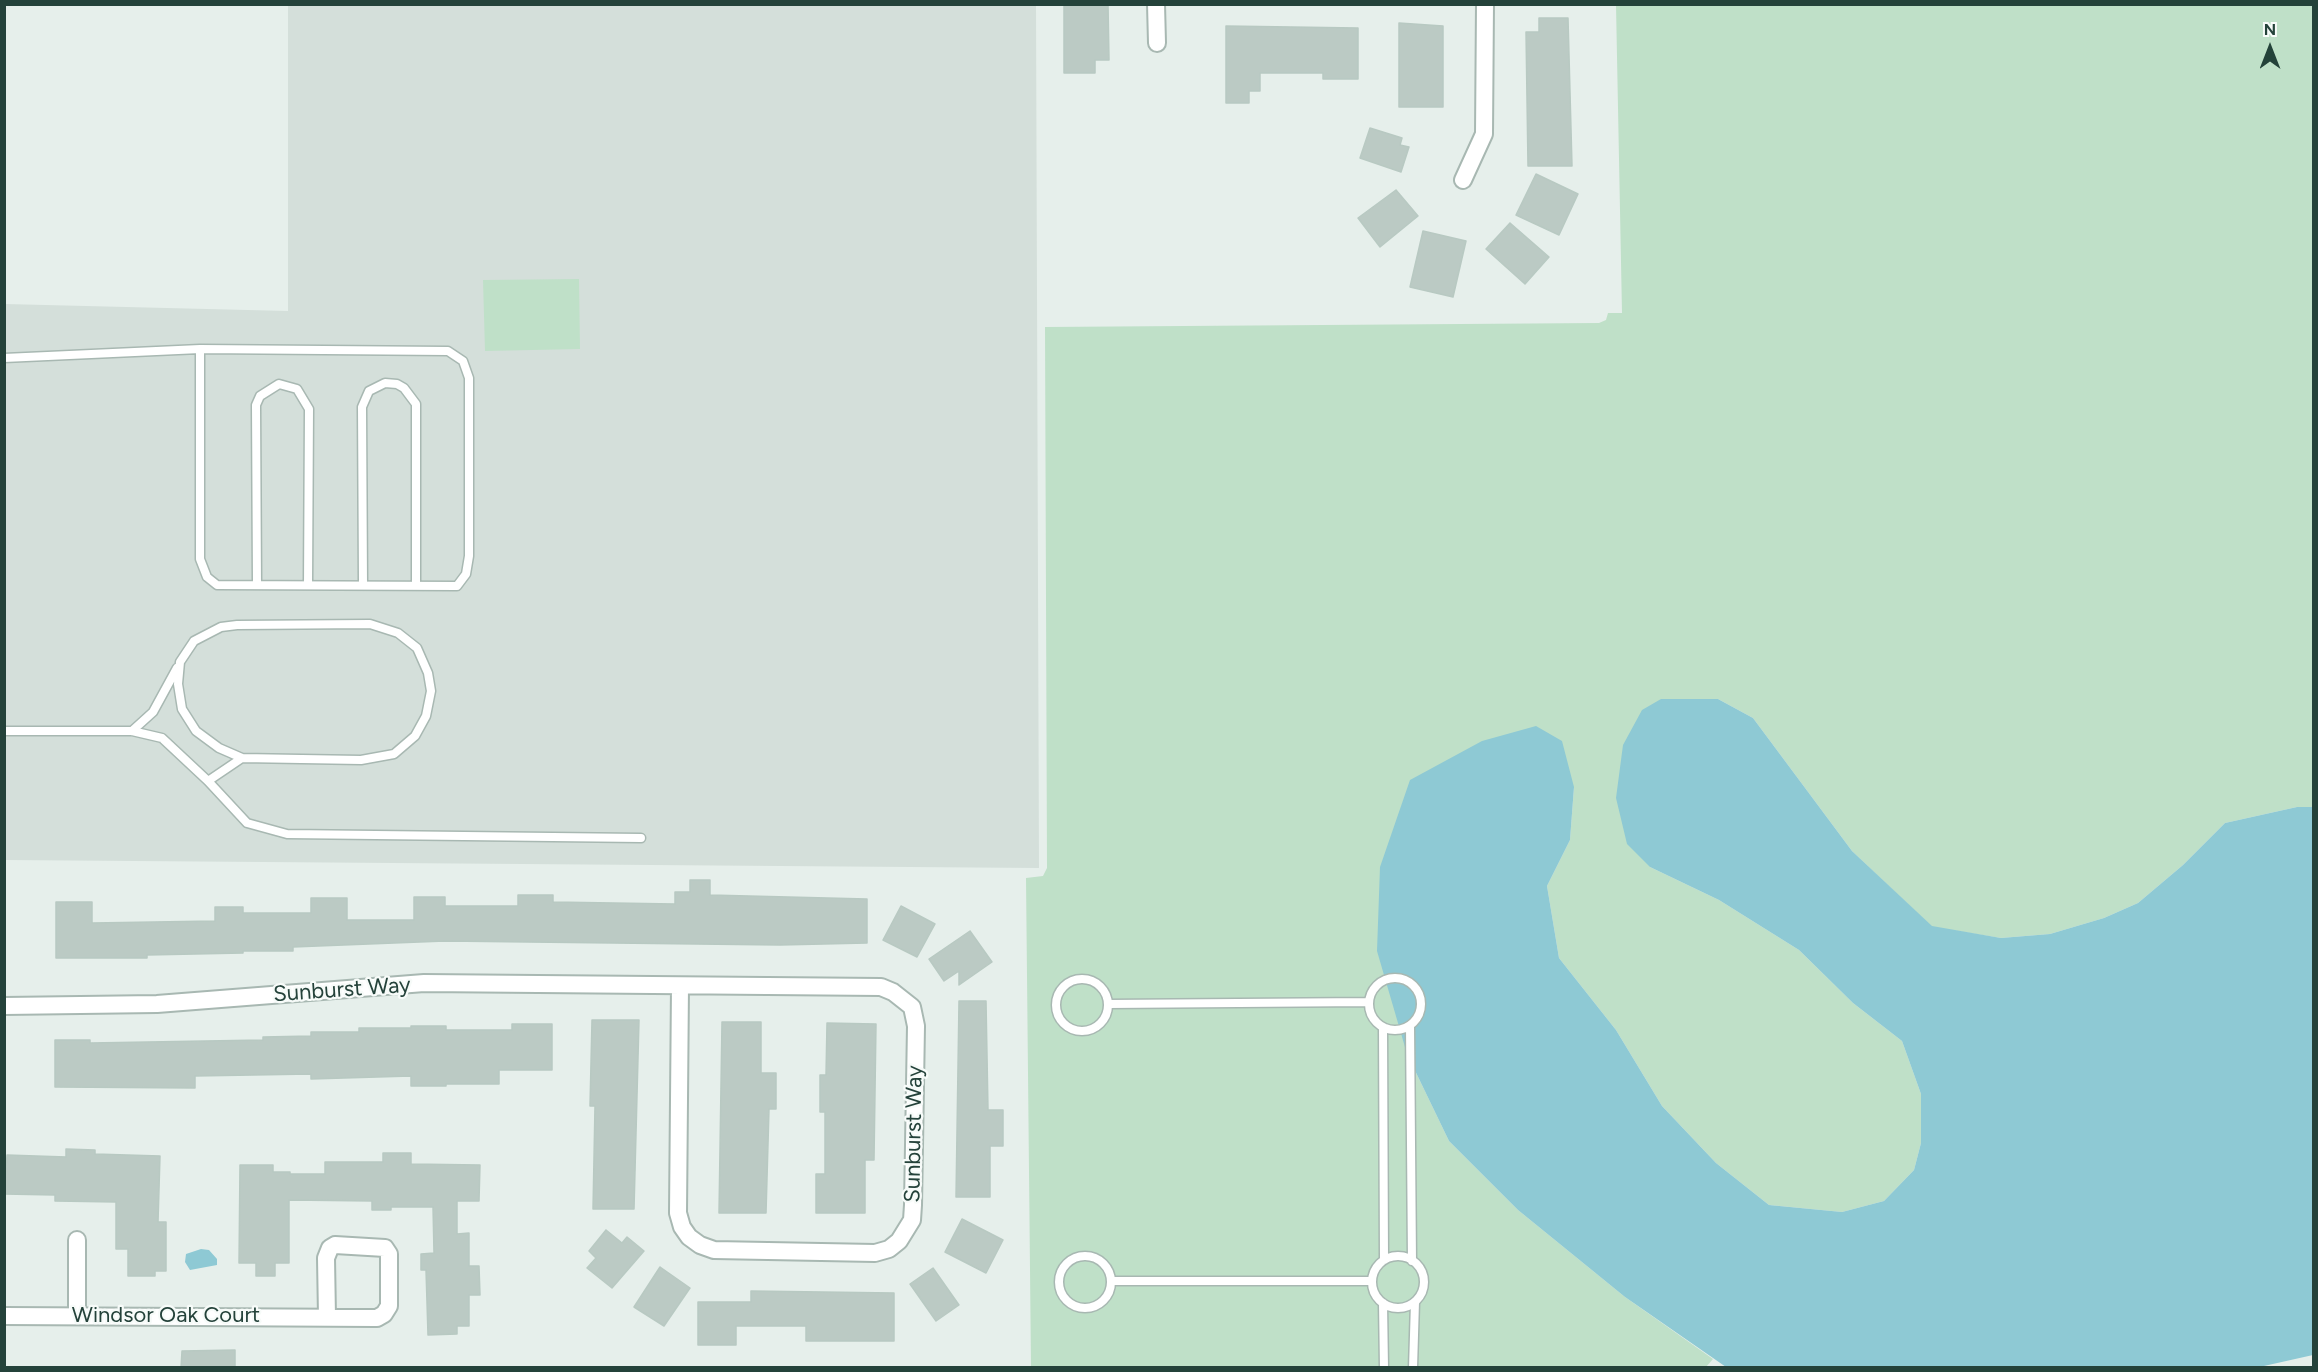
<!DOCTYPE html>
<html>
<head>
<meta charset="utf-8">
<style>
  body { margin:0 }
  #map { position:relative; width:2318px; height:1372px; overflow:hidden; background:#e6efeb; font-family:Figtree,sans-serif }
  canvas { display:block }
  .frame { position:absolute; inset:0; border:6px solid #24423a; pointer-events:none }
  .north { position:absolute; left:2240px; top:18px; width:60px; height:60px; -webkit-text-stroke:4px #f7fbf9; paint-order:stroke; rotate:0deg; font-size:16px; font-weight:700; line-height:24px; text-align:center; color:#24423a }
  .north::after { content:''; display:block; margin:auto; width:21px; height:27px; background:#24423a; clip-path:polygon(50% 0,100% 100%,50% 72%,0 100%) }
</style>
</head>
<body>
<div id="map">
<canvas width="2318" height="1372"></canvas>
<div class="frame"></div>
<div class="north">N</div>
</div>
<script>
const ctx = document.querySelector('canvas').getContext('2d');
ctx.lineJoin = 'round';
function paint(path, color) {
  ctx.fillStyle = color;
  ctx.fill(path, 'evenodd');
}
function toPath(rows) {
  const path = new Path2D();
  for (const r of rows) {
    if (r.length === 3) {
      path.moveTo(r[0] + r[2], r[1]);
      path.arc(r[0], r[1], r[2], 0, 2 * Math.PI);
      continue;
    }
    path.moveTo(r[0], r[1]);
    for (let i = 2; i < r.length; i += 2) path.lineTo(r[i], r[i + 1]);
  }
  return path;
}
function stroke(path, color, width, dash) {
  ctx.strokeStyle = color;
  ctx.lineWidth = width;
  ctx.lineCap = dash ? 'butt' : 'round';
  ctx.setLineDash(dash || []);
  ctx.stroke(path);
}
function drawText(font, color, halo, rows, align = 'center') {
  ctx.font = font + ' Figtree,sans-serif';
  ctx.lineWidth = 4.5;
  ctx.setLineDash([]);
  ctx.textBaseline = 'middle';
  ctx.strokeStyle = halo;
  ctx.fillStyle = color;
  for (const [text, x, y, turn = 0] of rows) {
    ctx.save();
    ctx.translate(x, y);
    ctx.rotate((+turn || 0) * Math.PI / 180);
    ctx.textAlign = isNaN(turn) ? turn : align;
    if (halo) ctx.strokeText(text, 0, 0);
    ctx.fillText(text, 0, 0);
    ctx.restore();
  }
}
paint(toPath([
  [288,5,1036,5,1039,868,5,860,5,304,288,311]
]), '#d4dfda');
paint(toPath([
  [1616,5,2313,5,2313,807,2297,807,2225,823,2183,865,2138,903,2104,918,2050,934,2001,938,1932,927,1852,851,1753,718,1718,699,1661,699,1650,867,1719,900,1799,950,1853,1003,1902,1041,1921,1094,1921,1143,1914,1170,1884,1201,1842,1212,1769,1205,1716,1163,1662,1106,1616,1030,1559,958,1547,886,1570,840,1574,787,1407,1054,1449,1141,1518,1210,1625,1297,1713,1359,1706,1367,1031,1367,1026,878,1043,876,1047,868,1045,327,1599,323,1606,320,1608,313,1622,313],
  [579,279,580,349,485,351,483,280]
]), '#bfe0c8');
paint(toPath([
  [1661,699,1718,699,1753,718,1852,851,1932,926,2001,938,2050,934,2104,918,2138,903,2183,865,2225,823,2297,807,2313,807,2313,1355,2255,1368,1726,1367,1625,1297,1518,1210,1449,1141,1407,1054,1377,951,1380,867,1410,780,1482,741,1536,726,1562,741,1574,787,1570,840,1547,886,1559,958,1616,1030,1662,1106,1716,1163,1769,1205,1842,1212,1884,1201,1914,1170,1921,1143,1921,1094,1902,1041,1853,1003,1799,950,1719,900,1650,867,1627,844,1616,798,1623,745,1642,710],
  [201,1249,209,1250,217,1259,217,1265,190,1270,185,1262,186,1254]
]), '#8ec9d4');
const building = toPath([
  [1064,4,1108,4,1109,60,1095,60,1095,73,1064,73,1064,4],
  [1539,18,1568,18,1572,166,1528,166,1526,32,1539,32,1539,18],
  [1399,23,1443,26,1443,107,1399,107,1399,23],
  [1226,26,1358,28,1358,79,1323,79,1323,73,1260,73,1260,91,1249,91,1249,103,1226,103,1226,26],
  [1370,128,1402,138,1400,145,1409,147,1401,172,1360,158,1370,128],
  [1536,174,1578,194,1559,235,1516,215,1536,174],
  [1396,190,1418,216,1380,247,1358,218,1396,190],
  [1510,223,1549,257,1525,284,1486,249,1510,223],
  [1423,231,1466,241,1453,297,1410,287,1423,231],
  [690,880,710,880,710,895,867,899,867,943,780,945,445,941,293,947,293,951,243,951,243,953,147,955,147,958,56,958,56,902,92,902,92,923,215,921,215,907,243,907,243,913,311,913,311,898,347,898,347,920,414,920,414,897,445,897,445,906,518,906,518,895,553,895,553,902,675,904,675,892,690,892,690,880],
  [901,906,935,924,917,957,883,940,901,906],
  [970,931,992,962,959,985,959,971,944,981,929,959,970,931],
  [959,1001,986,1001,988,1110,1003,1110,1003,1146,990,1146,990,1197,956,1197,959,1001],
  [592,1020,639,1020,634,1209,593,1209,595,1106,590,1106,592,1020],
  [722,1022,761,1022,761,1073,776,1073,776,1109,769,1109,766,1213,719,1213,722,1022],
  [827,1023,876,1024,874,1160,865,1160,865,1213,816,1213,816,1174,825,1174,825,1112,820,1112,820,1075,826,1075,827,1023],
  [512,1024,552,1024,552,1070,499,1070,499,1084,446,1084,446,1086,411,1086,411,1076,311,1079,311,1074,195,1076,195,1088,55,1087,55,1040,90,1040,90,1043,263,1040,263,1037,311,1036,311,1032,359,1032,359,1028,411,1028,411,1026,446,1026,446,1030,512,1030,512,1024],
  [66,1149,95,1150,95,1154,160,1156,158,1222,166,1222,166,1271,155,1271,155,1276,128,1276,128,1249,116,1249,116,1202,55,1201,55,1195,4,1194,7,1155,66,1157,66,1149],
  [383,1153,411,1153,411,1164,480,1165,479,1201,457,1201,457,1234,469,1233,469,1266,479,1266,480,1295,469,1295,469,1326,457,1326,457,1334,428,1335,426,1270,421,1270,421,1254,434,1253,433,1207,391,1207,391,1210,372,1210,372,1201,289,1200,289,1263,275,1263,275,1276,256,1276,256,1263,239,1263,240,1165,273,1165,273,1172,290,1172,290,1174,325,1174,325,1162,383,1162,383,1153],
  [962,1219,1003,1240,986,1273,945,1252,962,1219],
  [606,1230,622,1243,627,1237,644,1251,612,1288,587,1268,596,1258,589,1251,606,1230],
  [660,1267,690,1288,664,1326,634,1307,660,1267],
  [933,1268,959,1305,936,1321,910,1284,933,1268],
  [751,1291,894,1293,894,1341,806,1341,806,1326,736,1326,736,1345,698,1345,698,1302,751,1302,751,1291],
  [235,1350,235,1368,181,1368,182,1351,235,1350]
]);
paint(building, '#bbcac4');
stroke(building, '#b8c9c2', 1.5);
const lane = toPath([
  [4,358,200,349,448,351,463,361,469,378,469,556,466,574,457,586,217,585,207,577,200,559,200,349],
  [257,585,256,405,260,396,279,384,297,389,309,409,308,585],
  [363,585,362,407,369,391,385,383,397,384,404,388,416,404,416,586],
  [4,731,132,731,162,738,208,781,247,823,287,834,641,838],
  [132,731,153,712,177,668],
  [208,781,242,758,361,760,394,754,415,736,426,716,431,691,428,673,417,648,398,633,370,624,237,625,221,627,194,641,180,662,178,684,182,709,196,731,219,748,242,758],
  [1395,1004,26],
  [1082,1005,26],
  [1108,1004,1369,1002],
  [1410,1026,1412,1261],
  [1383,1027,1384,1260],
  [1398,1282,26],
  [1085,1282,26],
  [1111,1281,1372,1281],
  [1383,1303,1384,1368],
  [1413,1368,1415,1302]
]);
const street = toPath([
  [1156,4,1157,43],
  [1463,180,1484,134,1485,4],
  [4,1006,157,1004,424,983,881,987,893,992,912,1007,916,1026,913,1205,912,1220,899,1241,889,1249,875,1253,714,1250,700,1245,689,1237,682,1227,678,1213,680,986],
  [4,1316,377,1318,384,1314,389,1306,389,1254,385,1248,335,1245,330,1248,326,1258,327,1317],
  [77,1316,77,1240]
]);
stroke(lane, '#a8b8b2', 11);
stroke(street, '#a8b8b2', 20);
stroke(lane, '#fff', 8);
stroke(street, '#fff', 16);
drawText('22px', '#24423a', '#f7fbf9', [
  ["Sunburst Way",342,990,-4],
  ["Sunburst Way",914,1134,-89],
  ["Windsor Oak Court",166,1316]
]);
</script>
</body>
</html>
